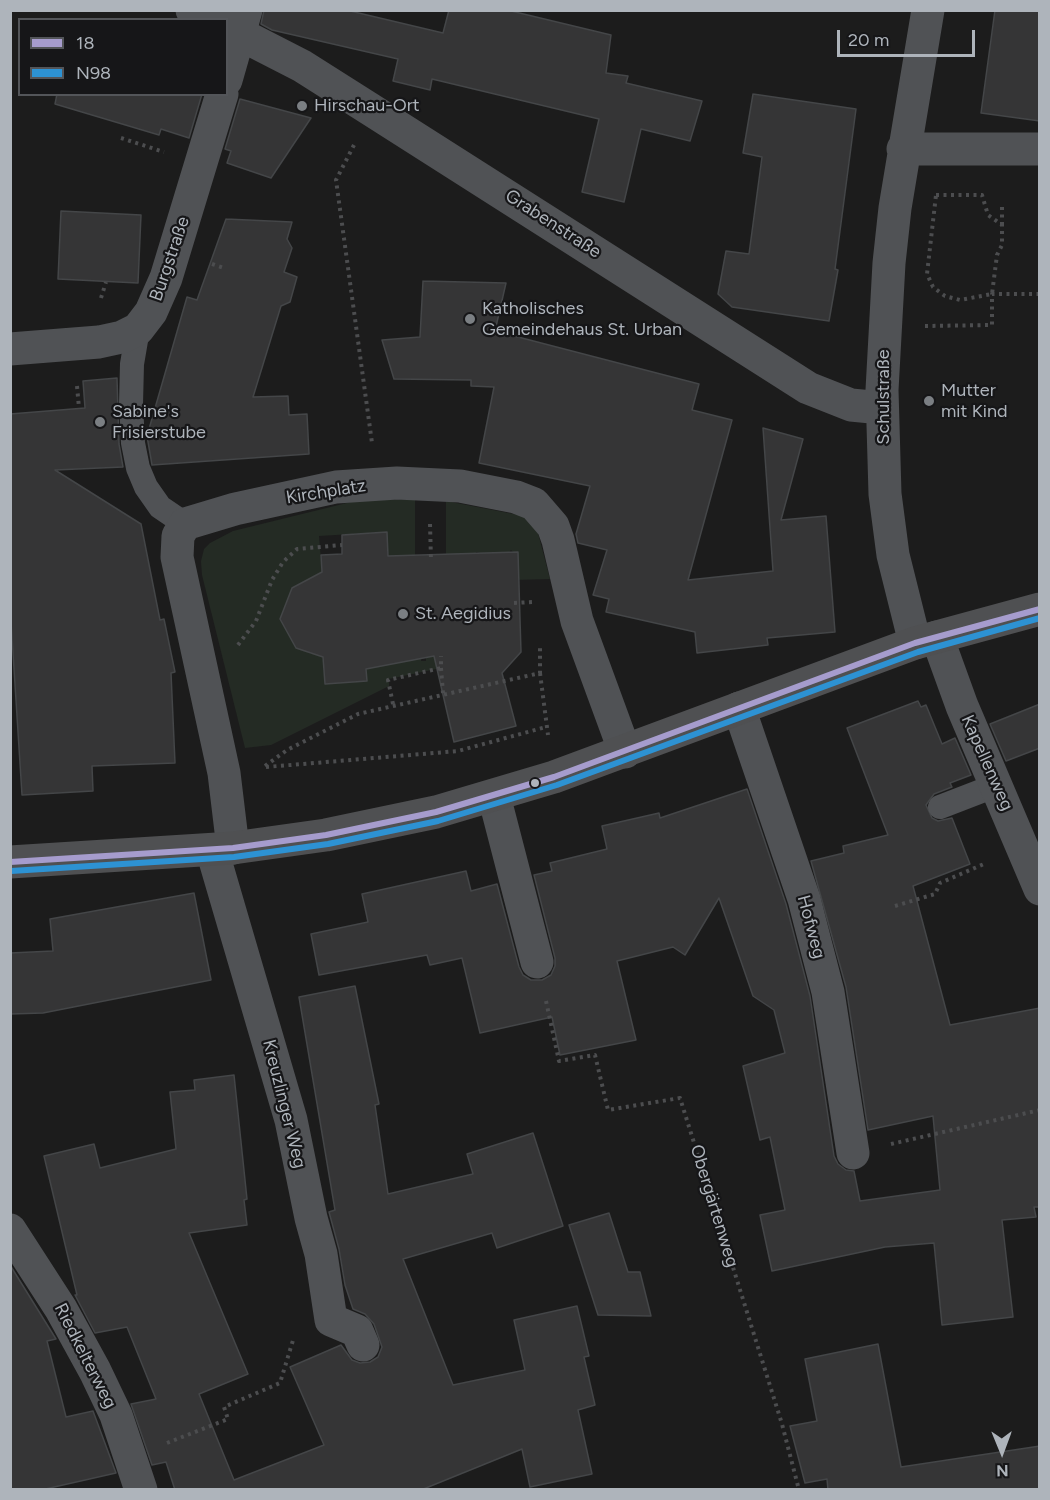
<!DOCTYPE html>
<html>
<head>
<meta charset="utf-8">
<style>
  body { margin:0 }
  #map { position:relative; width:1050px; height:1500px; overflow:hidden; background:#1c1c1c; font-family:Figtree,sans-serif }
  canvas { display:block }
  .frame { position:absolute; inset:0; border:12px solid #aeb4bb; pointer-events:none }
  .legend { position:absolute; left:18px; top:18px; width:210px; height:78px; box-sizing:border-box; background:#161618; border:2px solid #535559; margin:0; padding:8px 10px; list-style:none; font-size:18px; color:#aeb4bb }
  .legend li { display:flex; align-items:center; gap:12px; height:30px }
  .legend b { width:30px; border:2px solid #535559 }
  .north { position:absolute; left:972px; top:1422px; width:60px; height:60px; -webkit-text-stroke:4px #161618; paint-order:stroke; rotate:179deg; font-size:16px; font-weight:700; line-height:24px; text-align:center; color:#aeb4bb }
  .north::after { content:''; display:block; margin:auto; width:21px; height:27px; background:#aeb4bb; clip-path:polygon(50% 0,100% 100%,50% 72%,0 100%) }
  .scale { position:absolute; left:837px; top:30px; width:138px; height:27px; box-sizing:border-box; border:3px solid #aeb4bb; border-top:0; padding-left:8px; font-size:18px; line-height:21px; white-space:nowrap; color:#aeb4bb; -webkit-text-stroke:4px #161618; paint-order:stroke }
</style>
</head>
<body>
<div id="map">
<canvas width="1050" height="1500"></canvas>
<div class="frame"></div>
<ul class="legend">
<li><b style="height:8px;background:#a69ccd"></b>18</li>
<li><b style="height:8px;background:#2d92d3"></b>N98</li>
</ul>
<div class="north">N</div>
<div class="scale">20 m</div>
</div>
<script>
const ctx = document.querySelector('canvas').getContext('2d');
ctx.lineJoin = 'round';
function paint(path, color) {
  ctx.fillStyle = color;
  ctx.fill(path, 'evenodd');
}
function toPath(rows) {
  const path = new Path2D();
  for (const r of rows) {
    path.moveTo(r[0], r[1]);
    for (let i = 2; i < r.length; i += 2) path.lineTo(r[i], r[i + 1]);
  }
  return path;
}
function stroke(path, color, width, dash) {
  ctx.strokeStyle = color;
  ctx.lineWidth = width;
  ctx.lineCap = dash ? 'butt' : 'round';
  ctx.setLineDash(dash || []);
  ctx.stroke(path);
}
function drawText(font, color, halo, rows, align = 'center') {
  ctx.font = font + ' Figtree,sans-serif';
  ctx.lineWidth = 4.5;
  ctx.setLineDash([]);
  ctx.textBaseline = 'middle';
  ctx.strokeStyle = halo;
  ctx.fillStyle = color;
  for (const [text, x, y, turn = 0] of rows) {
    ctx.save();
    ctx.translate(x, y);
    ctx.rotate((+turn || 0) * Math.PI / 180);
    ctx.textAlign = isNaN(turn) ? turn : align;
    if (halo) ctx.strokeText(text, 0, 0);
    ctx.fillText(text, 0, 0);
    ctx.restore();
  }
}
paint(toPath([
  [415,499,415,561,389,563,386,532,319,536,323,584,306,580,292,603,287,602,285,605,291,607,292,629,287,631,309,653,313,654,314,648,322,648,325,684,367,681,365,661,421,657,421,661,426,661,426,657,441,656,441,668,389,679,389,686,271,745,245,748,202,575,201,561,204,549,210,543,233,531,359,500],
  [446,501,524,516,538,533,550,579,513,580,514,553,511,550,507,555,480,557,480,553,476,552,476,557,450,559,450,554,446,555]
]), '#242b24');
const building = toPath([
  [264,10,346,10,443,33,449,10,507,10,611,35,606,73,628,76,626,83,702,101,690,141,641,129,624,202,582,192,599,119,432,79,430,90,393,81,398,59,272,30,261,24,264,10],
  [995,10,1040,10,1040,121,981,113,995,10],
  [57,94,202,94,189,138,161,129,159,135,55,104,57,94],
  [753,94,856,109,835,269,838,270,829,321,732,307,718,294,726,251,749,254,762,157,743,153,753,94],
  [240,99,311,118,271,178,227,163,231,151,225,149,240,99],
  [61,211,141,215,138,283,58,279,61,211],
  [226,219,292,222,287,239,292,248,284,272,297,277,290,302,281,306,253,397,288,396,289,415,307,414,309,454,152,465,147,436,187,297,197,300,226,219],
  [423,281,506,283,495,331,699,384,692,410,732,420,688,580,773,571,763,428,803,439,781,520,826,516,835,632,767,638,768,645,697,653,695,632,606,612,609,599,593,595,607,550,578,543,576,534,590,486,479,463,494,387,471,386,471,380,394,379,382,340,420,337,423,281],
  [117,378,119,444,123,467,55,470,141,524,160,620,164,619,175,672,171,673,175,763,92,766,93,791,22,795,10,606,10,414,85,408,83,381,117,378],
  [387,532,388,556,518,552,521,652,502,673,516,726,454,742,434,656,366,669,367,681,325,684,323,657,296,648,280,619,292,588,322,572,321,555,342,554,342,535,387,532],
  [918,701,921,707,926,705,942,744,955,738,971,775,950,783,952,787,934,794,926,805,932,818,938,821,952,818,970,864,913,886,950,1025,1040,1008,1040,1207,1034,1207,1036,1217,1002,1220,1013,1317,942,1325,934,1243,885,1247,772,1271,760,1215,785,1210,770,1137,760,1140,743,1066,785,1053,774,1010,753,996,719,898,685,955,673,947,617,961,636,1040,560,1055,552,1017,480,1033,462,958,430,965,427,955,319,975,311,934,368,922,362,894,466,871,471,891,497,884,519,967,523,975,531,980,542,980,551,975,555,966,555,958,534,875,552,871,550,863,607,849,602,826,659,813,660,818,747,789,786,904,810,996,834,1156,838,1164,846,1170,854,1171,860,1201,940,1190,933,1116,868,1130,846,987,811,861,844,853,843,846,888,835,847,728,918,701],
  [1040,704,1040,748,1006,761,990,724,1040,704],
  [194,893,211,980,43,1013,10,1014,10,953,53,951,50,919,194,893],
  [355,986,379,1104,375,1105,388,1194,473,1174,467,1154,533,1133,563,1226,497,1248,492,1233,403,1259,453,1385,525,1370,514,1320,577,1306,589,1356,584,1357,595,1405,578,1410,592,1474,530,1487,522,1449,421,1490,175,1490,166,1462,152,1465,131,1404,156,1399,127,1327,95,1333,75,1295,77,1295,44,1156,94,1144,100,1168,176,1149,170,1092,195,1090,194,1080,234,1075,247,1199,244,1200,247,1225,189,1233,248,1374,199,1394,234,1480,324,1445,290,1367,341,1345,352,1360,360,1363,370,1362,378,1357,382,1347,374,1324,365,1314,353,1309,345,1285,339,1249,329,1212,335,1210,299,997,355,986],
  [609,1213,628,1272,640,1272,651,1316,598,1315,569,1225,609,1213],
  [10,1265,56,1339,47,1341,66,1417,93,1411,116,1473,41,1490,10,1490,10,1265],
  [878,1344,901,1467,1040,1446,1040,1490,828,1490,827,1479,805,1483,790,1426,817,1421,805,1359,878,1344]
]);
paint(building, '#353536');
stroke(building, '#444648', 1.5);
stroke(toPath([
  [121,138,164,152],
  [354,145,336,180,372,443],
  [936,195,982,195,988,215,1002,225,1002,245,997,255,992,294,960,300,945,296,933,287,927,274,936,195],
  [1002,225,1002,204],
  [212,264,224,268],
  [101,298,106,282],
  [925,326,992,325,992,294,1040,294],
  [77,386,79,408],
  [430,524,431,560],
  [514,603,532,602],
  [238,645,256,621,272,580,283,562,297,549,342,545],
  [441,668,443,693],
  [540,673,548,735],
  [393,704,388,680,441,668,441,656],
  [265,766,287,750,358,714,540,673,540,647],
  [266,767,458,751,546,727],
  [895,906,935,894,940,883,984,864],
  [546,1001,559,1061,595,1055,608,1110,680,1098,782,1424,799,1490],
  [891,1144,1040,1110],
  [167,1443,228,1419,224,1407,280,1383,294,1337]
]), '#4c4d4f', 4, [3, 4.5]);
stroke(toPath([
  [138,329,132,364,131,404,133,443,138,468,146,487,160,507,185,524],
  [940,807,997,785]
]), '#505255', 24);
stroke(toPath([
  [192,10,211,20],
  [226,27,302,66,373,111,808,388,851,405,882,408],
  [226,80,246,10],
  [903,149,1040,149],
  [10,349,99,342,122,337,138,329,151,312,166,278,222,94],
  [937,637,962,706,1040,889],
  [915,643,893,555,885,494,882,390,889,263,895,208,928,10],
  [739,708,804,899,828,992,853,1153],
  [494,796,537,962],
  [233,848,224,773,177,557,178,536,185,524,235,509,336,487,397,483,460,486,516,497,534,504,553,526,558,540,577,621,625,752],
  [212,850,291,1120,311,1218,321,1254,331,1320,357,1331,363,1345],
  [10,1230,61,1309,95,1371,116,1415,141,1490]
]), '#505255', 33);
stroke(toPath([
  [10,862,233,848,326,835,436,812,554,777,915,643,1040,609]
]), '#4f5052', 33);
stroke(toPath([
  [10,862,233,848,326,835,436,812,554,777,915,643,1040,609]
]), '#a69ccd', 6);
stroke(toPath([
  [11,871,234,857,328,844,438,821,557,785,918,652,1040,618]
]), '#2d92d3', 6);
for (const [x, y, r, color] of [
  [302,106,6,"#7b7f83"],
  [470,319,6,"#7b7f83"],
  [929,401,6,"#7b7f83"],
  [100,422,6,"#7b7f83"],
  [403,614,6,"#7b7f83"],
  [535,783,5,"#aeb4bb"]
]) {
  const dot = new Path2D();
  dot.arc(x, y, r, 0, 2 * Math.PI);
  ctx.fillStyle = color;
  ctx.fill(dot);
  stroke(dot, '#161618', 2);
}
drawText('18px', '#aeb4bb', '#161618', [
  ["Hirschau-Ort",314,106],
  ["Katholisches",482,309],
  ["Gemeindehaus St. Urban",482,330],
  ["Mutter",941,391],
  ["mit Kind",941,412],
  ["Sabine's",112,412],
  ["Frisierstube",112,433],
  ["St. Aegidius",415,614]
], 'left');
drawText('18px', '#aeb4bb', '#161618', [
  ["Grabenstraße",553,224,33],
  ["Burgstraße",170,259,-71],
  ["Schulstraße",884,397,-90],
  ["Kirchplatz",326,492,-9],
  ["Kapellenweg",987,763,66],
  ["Hofweg",811,927,75],
  ["Kreuzlinger Weg",284,1104,76],
  ["Obergärtenweg",714,1206,73],
  ["Riedkelterweg",85,1356,63]
]);
</script>
</body>
</html>
